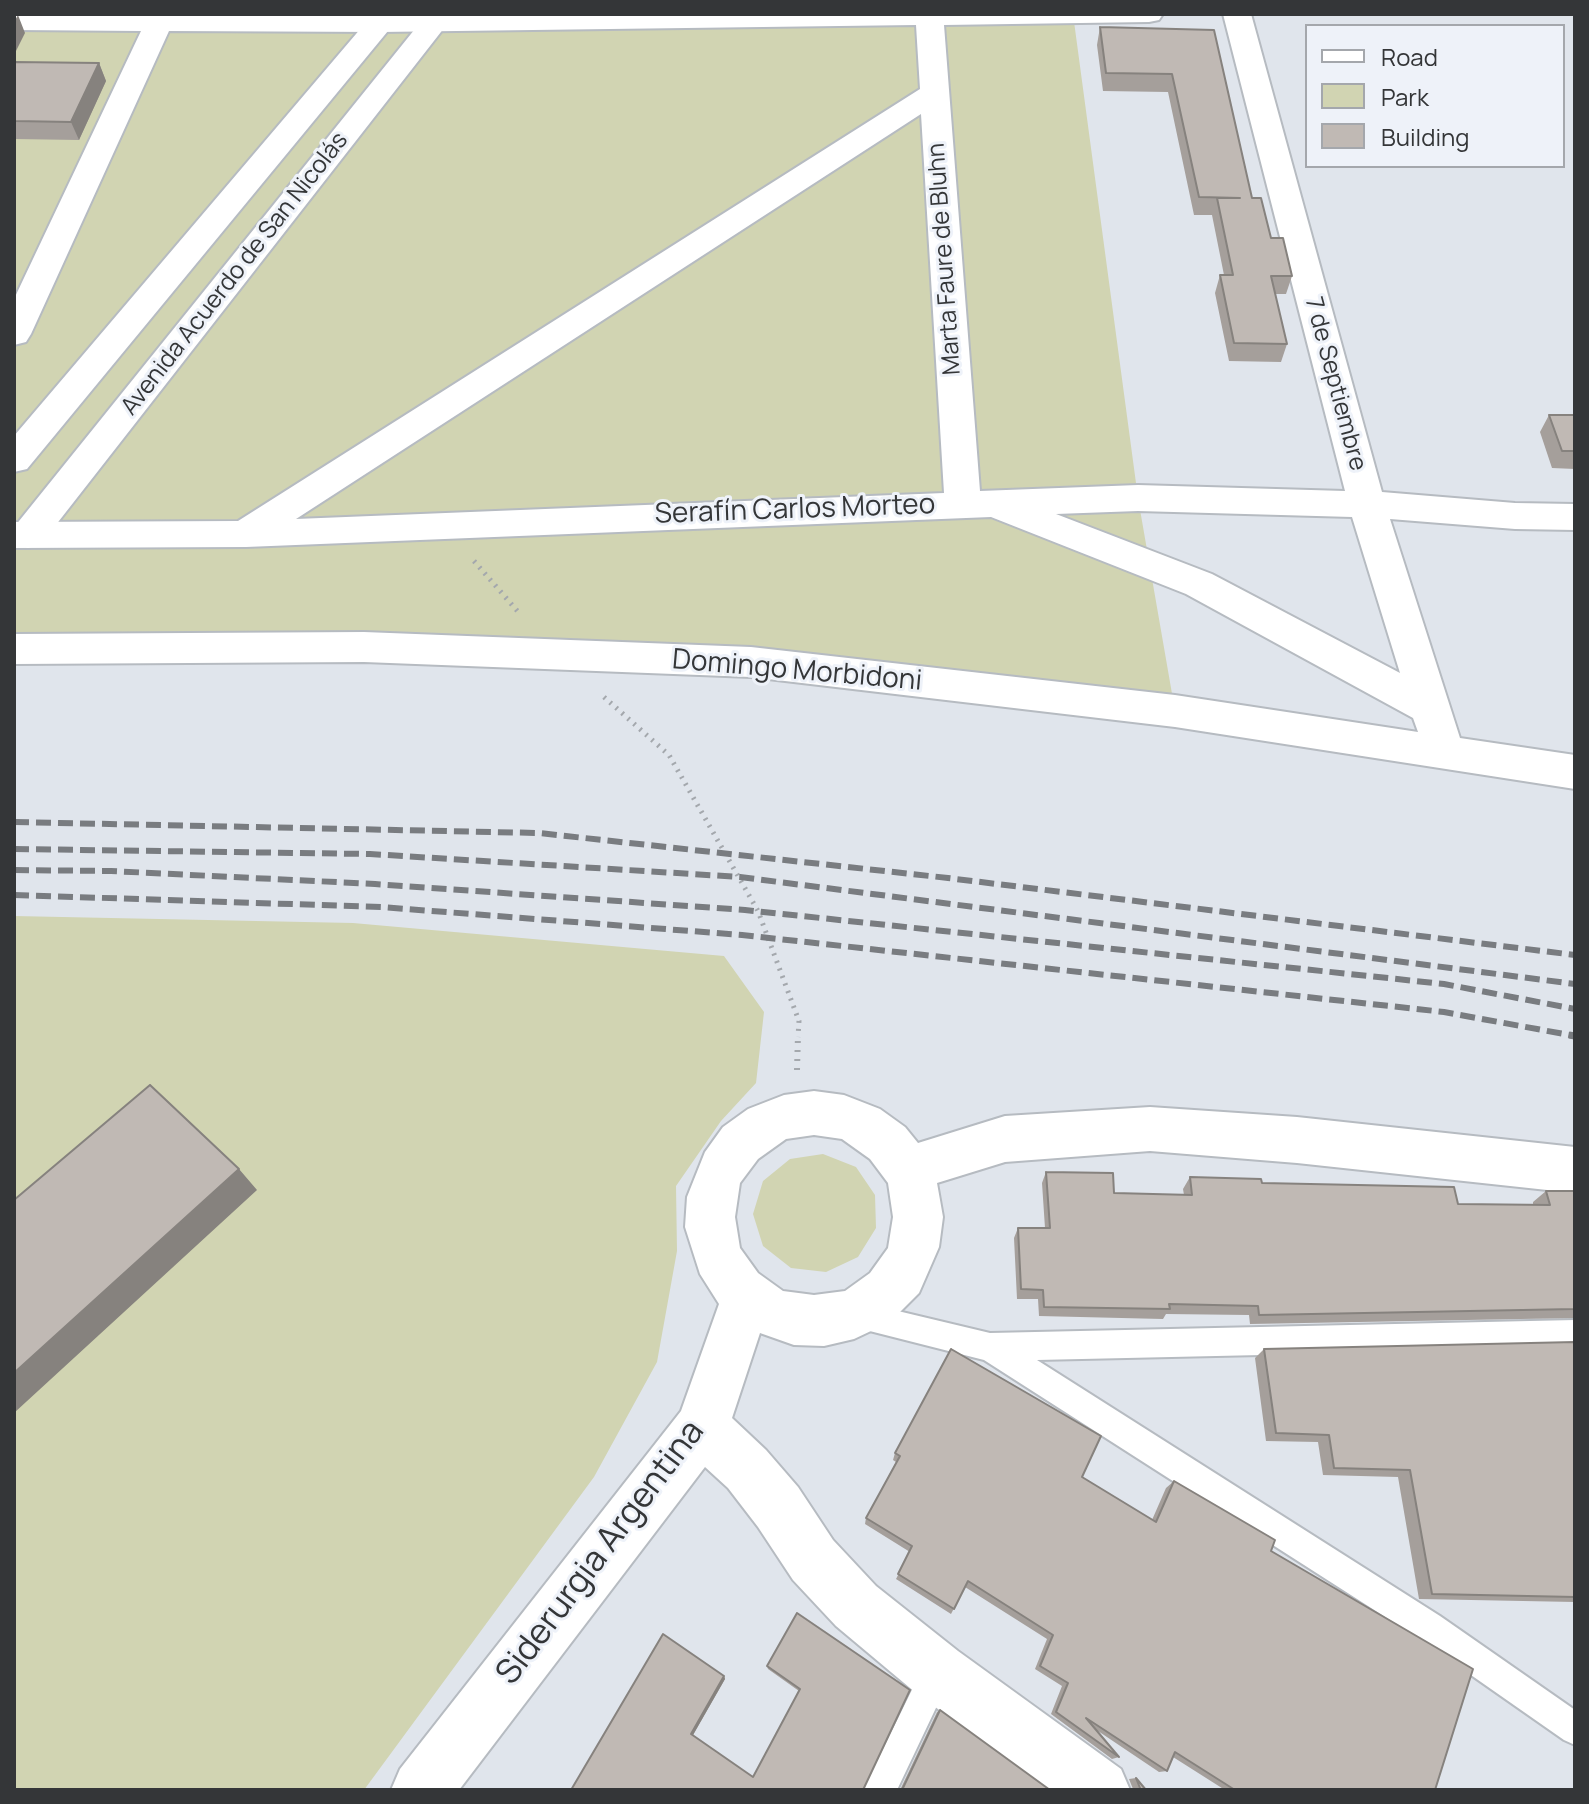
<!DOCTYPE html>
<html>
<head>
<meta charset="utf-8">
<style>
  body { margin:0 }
  #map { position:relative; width:1589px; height:1804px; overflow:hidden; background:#e0e5ec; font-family:Manrope,sans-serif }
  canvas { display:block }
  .frame { position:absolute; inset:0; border:16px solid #343638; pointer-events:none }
  .legend { position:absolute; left:1305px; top:24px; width:260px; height:144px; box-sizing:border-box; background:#eef2f9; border:2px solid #a4a7ac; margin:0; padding:10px 14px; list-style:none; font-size:24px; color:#343638 }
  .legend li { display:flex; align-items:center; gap:16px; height:40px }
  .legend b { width:40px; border:2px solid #a4a7ac }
</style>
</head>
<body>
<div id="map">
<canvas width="1589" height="1804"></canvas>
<div class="frame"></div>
<ul class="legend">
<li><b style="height:10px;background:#fff"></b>Road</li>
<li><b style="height:22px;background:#d1d4b2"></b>Park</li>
<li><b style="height:22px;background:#c0b9b4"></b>Building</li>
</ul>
</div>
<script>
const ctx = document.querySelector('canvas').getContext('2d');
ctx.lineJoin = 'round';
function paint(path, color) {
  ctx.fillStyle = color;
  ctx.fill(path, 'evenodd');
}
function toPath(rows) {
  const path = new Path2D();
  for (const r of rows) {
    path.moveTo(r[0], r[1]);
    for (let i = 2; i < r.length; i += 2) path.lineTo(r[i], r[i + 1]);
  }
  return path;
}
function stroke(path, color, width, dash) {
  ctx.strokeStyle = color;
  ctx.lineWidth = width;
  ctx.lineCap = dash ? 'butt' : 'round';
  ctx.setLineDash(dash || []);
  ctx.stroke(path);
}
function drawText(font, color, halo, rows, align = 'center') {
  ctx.font = font + ' Manrope,sans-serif';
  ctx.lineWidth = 6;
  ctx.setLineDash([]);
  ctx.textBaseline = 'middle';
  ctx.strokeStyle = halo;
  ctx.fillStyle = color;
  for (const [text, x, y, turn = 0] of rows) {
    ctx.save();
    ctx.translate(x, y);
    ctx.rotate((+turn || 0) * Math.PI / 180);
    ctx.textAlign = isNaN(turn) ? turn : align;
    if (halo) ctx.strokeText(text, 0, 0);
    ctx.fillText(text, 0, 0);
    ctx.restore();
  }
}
paint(toPath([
  [14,14,1073,14,1138,498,1175,711,751,662,14,650],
  [14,916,353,923,724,956,764,1012,756,1083,721,1121,676,1186,677,1251,657,1362,594,1477,364,1790,14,1790],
  [823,1154,856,1167,875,1195,876,1228,858,1257,826,1272,791,1268,763,1246,753,1214,763,1181,790,1159]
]), '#d1d4b2');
const service = toPath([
  [856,1301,990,1333,1575,1320,1575,1348,1037,1360,1440,1616,1575,1710,1575,1745,1564,1740,1418,1638,984,1360,846,1325,842,1315,846,1305,856,1301],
  [937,1656,948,1661,953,1672,897,1790,863,1790,926,1661,937,1656]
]);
const minor = toPath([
  [14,14,1163,14,1159,20,1149,22,944,25,980,491,1138,485,1345,491,1223,14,1251,14,1382,492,1515,503,1575,504,1575,530,1515,529,1390,519,1460,738,1575,755,1575,789,1175,727,751,677,364,662,14,664,14,634,364,632,751,647,1175,695,1418,732,1413,718,1186,594,991,517,246,547,14,548,14,522,238,521,920,89,916,25,380,32,169,31,31,334,26,342,14,345,14,299,141,31,14,30,14,14],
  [921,114,944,493,296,519,921,114],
  [1138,511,1352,517,1400,673,1212,574,1056,514,1138,511],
  [814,1091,844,1095,880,1109,905,1127,918,1143,1005,1116,1150,1107,1297,1117,1575,1147,1575,1193,1297,1163,1150,1151,1005,1162,937,1183,943,1217,939,1247,919,1293,890,1322,854,1339,824,1346,794,1345,760,1333,732,1418,766,1450,798,1487,833,1540,876,1586,958,1651,1121,1769,1130,1790,1049,1790,916,1693,836,1626,793,1580,758,1527,728,1488,705,1467,459,1790,391,1790,400,1769,681,1411,719,1304,700,1274,685,1227,687,1197,705,1152,723,1127,748,1109,784,1095,814,1091],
  [814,1135,842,1139,870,1159,888,1183,893,1217,888,1248,870,1273,845,1291,814,1295,783,1291,758,1273,740,1248,735,1217,740,1183,758,1159,786,1139,814,1135]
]);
const tertiary = toPath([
  [373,14,402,14,27,469,14,472,14,436,373,14],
  [427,14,455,14,41,544,28,548,15,544,15,526,427,14]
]);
stroke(service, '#b6bbc1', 4);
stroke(minor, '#b6bbc1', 4);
stroke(tertiary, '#b6bbc1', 4);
stroke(toPath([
  [474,561,520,614],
  [604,697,669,755,758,911,799,1021,798,1037]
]), '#a4a8ad', 5, [2, 6]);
stroke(toPath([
  [797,1070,798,1035]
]), '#a4a8ad', 6, [2, 7]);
paint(service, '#fff');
paint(minor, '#fff');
paint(tertiary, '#fff');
stroke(toPath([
  [14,822,539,833,948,878,1575,955],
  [14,849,370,854,740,877,1575,984],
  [14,870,111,871,375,884,745,910,1444,984,1575,1009],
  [14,895,381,907,742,935,1444,1012,1575,1036]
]), '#797c80', 6, [15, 7]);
stroke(toPath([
  [1569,1035,1575,1036]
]), '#797c80', 7, [19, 10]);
paint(toPath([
  [1100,27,1214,30,1252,198,1271,238,1292,276,1286,294,1275,294,1287,344,1281,362,1229,361,1215,293,1220,275,1224,275,1212,215,1194,215,1168,92,1103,91,1097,45],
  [14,62,99,63,106,81,79,140,14,139],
  [1549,415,1575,415,1575,469,1552,468,1540,432],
  [1046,1172,1114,1193,1184,1195,1183,1189,1190,1177,1262,1183,1458,1204,1533,1205,1533,1202,1546,1191,1575,1191,1575,1318,1250,1324,1249,1315,1166,1314,1163,1319,1039,1316,1038,1299,1017,1299,1014,1238,1018,1228,1045,1228,1042,1183],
  [1575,1342,1575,1602,1419,1599,1398,1477,1323,1475,1318,1442,1266,1441,1255,1358,1264,1349],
  [895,1453,1082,1477,1152,1520,1166,1488,1174,1481,1271,1551,1435,1790,1225,1790,1173,1757,1167,1771,1159,1772,1098,1731,1119,1757,1112,1759,1051,1714,1062,1686,1035,1669,1047,1639,965,1587,951,1614,896,1579,910,1552,865,1524,866,1518,896,1462,893,1460],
  [797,1613,863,1790,571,1790,724,1676,725,1679,693,1735,753,1777,799,1691,768,1669,767,1666],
  [940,1710,1050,1790,900,1790,937,1712],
  [1136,1778,1146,1790,1132,1790,1133,1789,1129,1779]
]), '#a59f9b');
paint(toPath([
  [18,15,25,33,14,55,14,22],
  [99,63,106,81,79,140,71,122],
  [239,1169,257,1190,14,1413,14,1373],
  [724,1676,725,1679,693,1735,691,1734]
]), '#86827e');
const building = toPath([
  [1100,27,1214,30,1252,198,1261,198,1271,238,1283,238,1292,276,1271,276,1287,344,1234,343,1220,275,1233,275,1217,198,1240,198,1199,197,1172,74,1106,73,1100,27],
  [14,62,99,63,71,122,14,121,14,62],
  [1549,415,1575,415,1575,451,1562,451,1549,415],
  [150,1085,239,1169,14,1373,14,1200,150,1085],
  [1046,1172,1113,1173,1114,1193,1192,1195,1190,1177,1261,1179,1262,1183,1454,1187,1458,1204,1550,1205,1546,1191,1575,1191,1575,1309,1259,1315,1258,1306,1169,1304,1170,1309,1044,1307,1043,1290,1021,1289,1018,1228,1050,1228,1046,1172],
  [1575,1342,1575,1597,1432,1594,1410,1470,1334,1468,1329,1435,1276,1433,1264,1349,1575,1342],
  [951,1349,1101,1436,1082,1477,1156,1522,1174,1481,1275,1540,1271,1551,1473,1669,1435,1790,1235,1790,1175,1752,1167,1771,1086,1718,1119,1757,1056,1712,1068,1683,1040,1666,1053,1635,968,1581,954,1609,898,1574,912,1546,866,1518,900,1456,895,1453,951,1349],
  [797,1613,910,1690,863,1790,571,1790,663,1634,724,1676,691,1734,753,1777,800,1689,767,1666,797,1613],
  [940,1710,1050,1790,902,1790,940,1710],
  [1136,1778,1146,1790,1139,1790,1140,1788,1136,1778]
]);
paint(building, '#c0b9b4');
stroke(building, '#86827e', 2);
drawText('24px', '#343638', '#eef2f9', [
  ["Marta Faure de Bluhn",945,259,-94],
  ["Avenida Acuerdo de San Nicolás",235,274,-52],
  ["7 de Septiembre",1335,384,75]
]);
drawText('28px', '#343638', '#eef2f9', [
  ["Serafín Carlos Morteo",795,510,-2],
  ["Domingo Morbidoni",797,671,5]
]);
drawText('34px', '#343638', '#eef2f9', [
  ["Siderurgia Argentina",601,1553,-53]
]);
</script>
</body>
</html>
